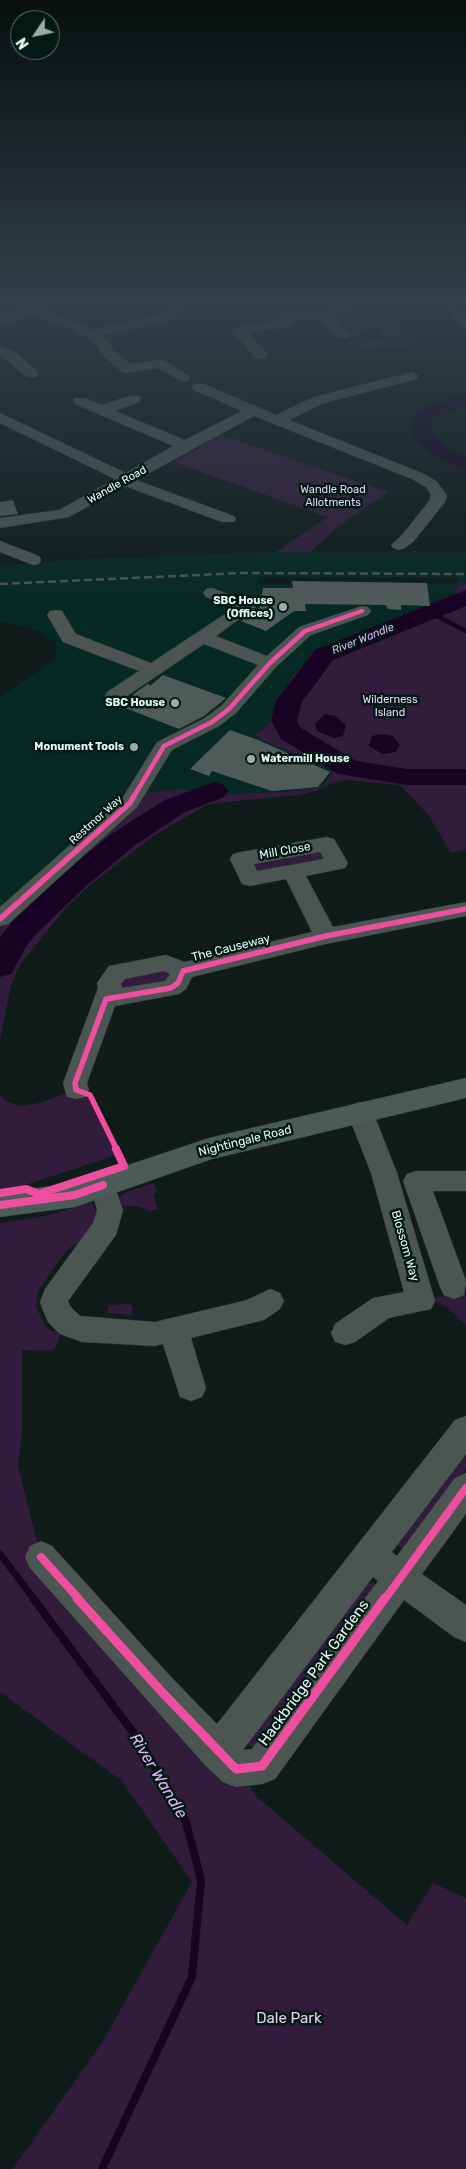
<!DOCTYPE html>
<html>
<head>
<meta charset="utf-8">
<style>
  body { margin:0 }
  #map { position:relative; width:466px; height:2169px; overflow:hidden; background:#0f1c1a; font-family:Rubik,sans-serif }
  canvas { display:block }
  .north { position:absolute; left:10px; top:10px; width:50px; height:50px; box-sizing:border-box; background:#021914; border:1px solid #5e726e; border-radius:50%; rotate:236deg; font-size:14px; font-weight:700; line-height:20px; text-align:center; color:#e9f8f4 }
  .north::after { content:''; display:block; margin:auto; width:18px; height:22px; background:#9daba8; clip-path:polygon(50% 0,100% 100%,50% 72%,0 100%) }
</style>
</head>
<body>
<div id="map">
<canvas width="466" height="2169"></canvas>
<div class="north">N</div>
</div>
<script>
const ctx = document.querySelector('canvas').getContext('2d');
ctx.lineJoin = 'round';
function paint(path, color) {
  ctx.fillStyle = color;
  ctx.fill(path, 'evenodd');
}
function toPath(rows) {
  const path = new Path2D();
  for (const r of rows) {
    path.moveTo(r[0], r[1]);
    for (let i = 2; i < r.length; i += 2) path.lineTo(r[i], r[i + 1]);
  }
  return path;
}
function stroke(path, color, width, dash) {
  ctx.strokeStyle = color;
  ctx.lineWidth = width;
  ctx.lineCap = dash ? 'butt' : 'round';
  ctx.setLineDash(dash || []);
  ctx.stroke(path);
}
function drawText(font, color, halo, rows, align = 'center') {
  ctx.font = font + ' Rubik,sans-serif';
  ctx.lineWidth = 5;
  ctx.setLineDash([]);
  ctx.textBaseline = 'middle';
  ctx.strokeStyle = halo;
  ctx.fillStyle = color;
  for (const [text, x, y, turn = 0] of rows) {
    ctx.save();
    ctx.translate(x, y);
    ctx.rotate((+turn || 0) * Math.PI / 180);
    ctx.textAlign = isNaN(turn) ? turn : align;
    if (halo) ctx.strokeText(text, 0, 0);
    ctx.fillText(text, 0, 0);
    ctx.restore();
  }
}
paint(toPath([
  [466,551,466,584,458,584,454,594,437,609,320,649,292,676,267,726,255,733,262,740,335,771,322,787,285,792,231,794,182,789,0,919,0,697,54,660,57,643,36,630,0,621,0,565,88,559,267,552],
  [260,577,458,578,458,583,258,584]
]), '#072923');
paint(toPath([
  [0,301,45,301,0,316],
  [353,301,375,301,394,318,416,343,413,346,389,346,360,350,355,345,355,340,347,333,349,331,341,324,336,323,332,317],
  [221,435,388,492,339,526,310,552,276,552,328,517,173,462],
  [458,583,466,584,466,849,451,853,429,816,400,785,345,780,330,784,316,791,297,795,208,804,155,835,89,886,64,910,19,966,11,986,0,1040,0,919,137,794,182,789,231,794,285,792,322,787,334,771,262,740,255,734,267,726,292,676,320,649,437,609,454,594],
  [322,850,327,859,259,874,250,864],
  [157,969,171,973,170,981,121,989,120,978],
  [76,1090,90,1095,117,1155,28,1184,0,1189,0,1094,5,1101,20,1106,39,1103],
  [154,1183,157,1192,153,1194,158,1209,150,1211,137,1206,121,1206,120,1197,126,1192],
  [92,1202,96,1211,94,1222,81,1242,69,1248,60,1259,38,1291,36,1307,46,1327,51,1331,59,1331,60,1334,57,1345,52,1351,22,1350,22,1434,18,1465,41,1557,236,1769,257,1797,407,1925,433,1883,466,1898,466,2169,13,2169,103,2041,192,1882,122,1781,0,1692,0,1223,45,1216],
  [466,1294,466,1326,448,1308,431,1298],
  [130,1304,133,1307,132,1315,107,1313,109,1305],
  [466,1444,466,1470,409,1547,402,1549,396,1544],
  [372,1582,380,1587,254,1749,245,1741,364,1586]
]), '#311d3b');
paint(toPath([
  [371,326,379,327,381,331,379,333,386,337,387,339,361,342,361,337],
  [325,714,336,716,346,725,343,736,334,738,317,731,315,724],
  [381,734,393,736,400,745,396,752,382,754,369,746,372,736]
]), '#190325');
stroke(toPath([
  [431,613,466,631]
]), '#190325', 4.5);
stroke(toPath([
  [0,1554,34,1599]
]), '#190325', 7);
stroke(toPath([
  [33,1598,143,1746,186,1822,201,1880,192,1977,102,2169]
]), '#190325', 8);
paint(toPath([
  [466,393,466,406,439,416,433,421,431,428,433,436,446,447,466,457,466,471,432,455,416,442,411,428,416,414,425,408,466,393],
  [466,590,466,606,333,660,302,702,297,721,301,728,356,761,407,769,466,769,466,785,407,785,338,774,281,739,271,721,276,701,315,650,466,590],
  [214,782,224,785,228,791,224,797,185,812,134,846,86,886,35,935,27,945,11,974,0,977,0,937,13,921,64,872,114,832,165,800,214,782]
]), '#190325');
paint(toPath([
  [13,500,18,514,0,516,0,502],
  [292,581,427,583,430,606,401,605,401,610,388,609,386,605,305,604,306,611,294,611,266,631,241,621,260,607,263,588,293,588],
  [163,675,226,698,204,716,179,729,120,706,139,690,148,684,150,686],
  [230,730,258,740,330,772,318,787,272,791,212,771,209,776,190,769]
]), '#4f5b58');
const minor = toPath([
  [183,301,195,301,195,304,193,307,180,311,170,320,102,336,109,342,112,349,130,364,160,360,165,361,188,375,190,378,188,381,183,382,158,368,127,373,122,372,101,354,98,346,87,337,65,326,28,312,27,309,33,305,38,306,94,330,161,314,170,305,183,301],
  [341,301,354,301,347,312,333,317,348,332,350,335,348,338,338,338,321,320,293,319,290,325,285,327,248,333,268,355,261,359,256,358,232,331,239,327,277,321,284,312,289,311,323,312,337,306,341,301],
  [439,301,452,301,466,316,466,328,461,327,439,301],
  [0,346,14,351,37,371,39,374,37,377,27,377,0,355,0,346],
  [412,372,419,376,417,379,324,403,289,420,422,473,436,481,447,495,445,502,414,541,405,548,399,550,393,548,391,545,402,535,429,501,431,495,426,487,412,479,254,416,136,480,234,516,236,519,234,522,222,522,125,486,69,517,0,528,0,518,59,510,115,479,0,423,0,413,126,473,173,446,75,404,73,401,75,398,85,398,102,405,129,396,139,396,141,399,139,402,115,411,185,440,242,411,194,390,192,387,194,384,204,384,276,415,314,397,412,372],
  [0,541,39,556,41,560,39,564,33,565,0,552,0,541],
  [212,588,253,603,256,607,216,636,267,656,299,627,362,606,368,607,371,611,368,615,311,635,276,667,236,713,219,726,172,750,137,807,8,924,0,926,0,907,122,799,157,742,205,718,222,705,258,665,204,644,121,700,114,702,107,700,105,696,107,692,139,671,63,642,47,615,50,611,56,610,62,611,76,634,151,663,234,608,206,597,203,593,206,589,212,588],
  [327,837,334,839,348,863,345,868,306,876,333,927,466,902,466,916,326,944,192,977,186,989,179,994,115,1006,87,1083,89,1090,85,1097,76,1099,67,1097,63,1083,98,988,97,983,109,966,166,955,185,962,312,932,286,879,250,886,242,884,230,859,233,854,241,852,327,837],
  [320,852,324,859,257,871,254,864,320,852],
  [164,971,170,974,165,981,122,988,121,984,125,979,164,971],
  [360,1102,369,1105,373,1112,397,1173,435,1301,431,1309,389,1318,355,1342,345,1345,335,1342,331,1333,335,1324,373,1298,404,1292,371,1173,347,1112,351,1105,360,1102],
  [416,1171,466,1171,466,1191,433,1191,466,1281,464,1295,454,1299,444,1295,440,1287,403,1181,407,1174,416,1171],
  [103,1174,112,1178,123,1210,116,1235,68,1301,70,1306,80,1316,155,1322,247,1300,270,1289,280,1293,284,1301,280,1309,264,1320,191,1338,206,1388,202,1397,191,1401,180,1397,163,1344,155,1346,82,1342,60,1334,48,1322,44,1313,40,1302,45,1289,93,1223,97,1210,90,1185,94,1178,103,1174],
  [466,1416,466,1454,392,1552,397,1556,455,1478,466,1473,466,1514,422,1574,466,1605,466,1642,454,1637,404,1600,275,1779,262,1784,236,1787,223,1782,205,1765,30,1568,25,1557,30,1546,41,1541,52,1546,172,1678,217,1724,455,1420,466,1416],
  [373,1577,378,1581,252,1749,243,1750,373,1577]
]);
const major = toPath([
  [43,301,65,301,63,304,0,325,0,316,43,301],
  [466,1078,466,1098,212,1159,75,1207,0,1217,0,1193,74,1183,209,1138,466,1078]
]);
stroke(minor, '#2d3534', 1);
stroke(major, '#2d3534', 1);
paint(minor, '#4b5653');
paint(major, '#4a5b58');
stroke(toPath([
  [0,584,241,573,466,574]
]), '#4b5654', 2.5, [8, 4]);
stroke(toPath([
  [133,798,164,746,212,722,229,709,270,663,305,631,362,611]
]), '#ef4d9e', 4.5);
stroke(toPath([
  [0,919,130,803,134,796],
  [117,1150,90,1095,76,1090,75,1083,106,999,171,988,178,983,183,971,326,936,466,909]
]), '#ef4d9e', 5.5);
stroke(toPath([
  [0,1193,26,1189,39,1194,124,1166,116,1149],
  [0,1205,75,1195,103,1185],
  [41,1557,79,1599],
  [385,1599,466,1488]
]), '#ef4d9e', 8);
stroke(toPath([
  [77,1598,160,1690,236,1769,262,1766,385,1598]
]), '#ef4d9e', 9);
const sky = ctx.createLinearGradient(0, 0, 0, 605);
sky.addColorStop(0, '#080f0e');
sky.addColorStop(0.5, '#314049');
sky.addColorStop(1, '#31404900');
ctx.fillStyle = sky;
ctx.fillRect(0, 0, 466, 605);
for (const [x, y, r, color] of [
  [283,607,5,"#9daba8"],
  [175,703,5,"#9daba8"],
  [134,747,5,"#9daba8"],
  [251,759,5,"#9daba8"]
]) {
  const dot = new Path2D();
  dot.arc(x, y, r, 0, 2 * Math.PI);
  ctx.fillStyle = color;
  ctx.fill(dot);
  stroke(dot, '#021914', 2);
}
drawText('11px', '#e9f8f4', '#021914', [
  ["Wandle Road",117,485,-29],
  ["Restmor Way",96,820,-42]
]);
drawText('11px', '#e9d0f5', '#021914', [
  ["Wandle Road",333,490],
  ["Allotments",333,503],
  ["Wilderness",390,700],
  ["Island",390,713]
]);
drawText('bold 11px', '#e9f8f4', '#021914', [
  ["SBC House",273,601],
  ["(Offices)",273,614],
  ["SBC House",165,703],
  ["Monument Tools",124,747],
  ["Watermill House",261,759,"left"]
], 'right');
drawText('italic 11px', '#e4b1fb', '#021914', [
  ["River Wandle",363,639,-22]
]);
drawText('12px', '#e9f8f4', '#021914', [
  ["Mill Close",285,851,-10],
  ["The Causeway",231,948,-14],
  ["Nightingale Road",245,1141,-14],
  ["Blossom Way",405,1246,74]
]);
drawText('15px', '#e9f8f4', '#021914', [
  ["Hackbridge Park Gardens",314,1673,-54]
]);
drawText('15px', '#e9d0f5', '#021914', [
  ["Dale Park",289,2019]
]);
drawText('italic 16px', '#e4b1fb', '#021914', [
  ["River Wandle",158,1776,59]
]);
</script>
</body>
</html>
